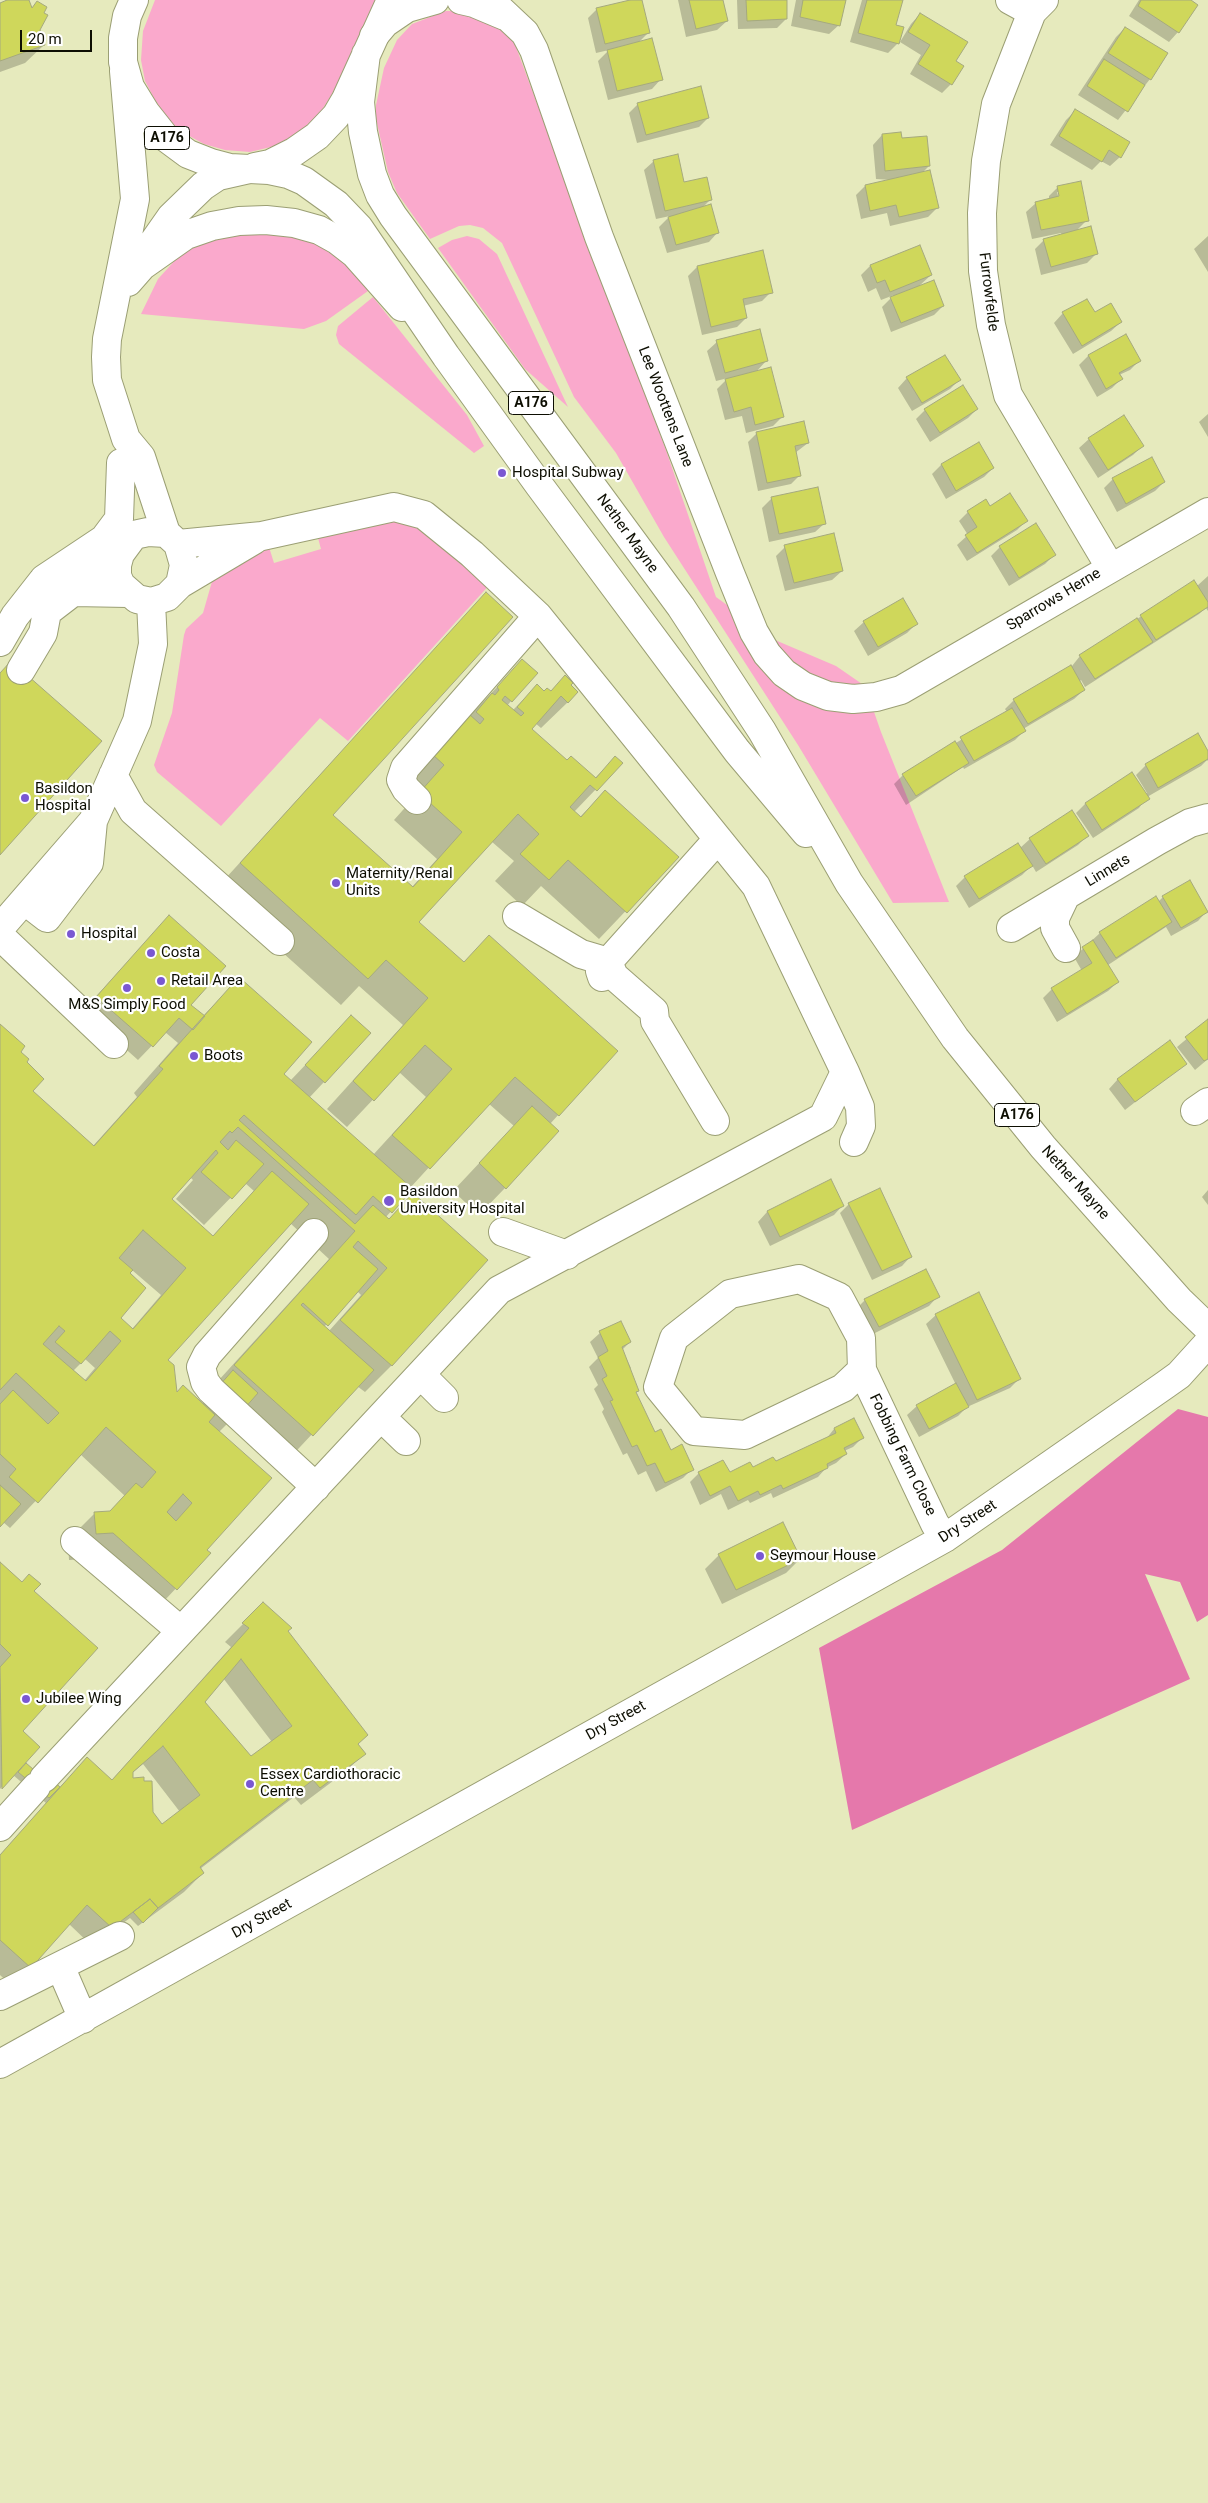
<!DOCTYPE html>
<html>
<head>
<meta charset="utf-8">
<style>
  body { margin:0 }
  #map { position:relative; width:1208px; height:2503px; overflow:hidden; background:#e6eabd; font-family:Roboto,sans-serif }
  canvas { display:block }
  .scale { position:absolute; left:20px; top:30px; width:72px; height:22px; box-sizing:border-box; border:2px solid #0d0e02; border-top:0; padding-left:6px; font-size:15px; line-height:18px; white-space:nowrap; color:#0d0e02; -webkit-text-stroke:4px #fff; paint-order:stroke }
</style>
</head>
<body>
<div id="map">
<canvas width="1208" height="2503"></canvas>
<div class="scale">20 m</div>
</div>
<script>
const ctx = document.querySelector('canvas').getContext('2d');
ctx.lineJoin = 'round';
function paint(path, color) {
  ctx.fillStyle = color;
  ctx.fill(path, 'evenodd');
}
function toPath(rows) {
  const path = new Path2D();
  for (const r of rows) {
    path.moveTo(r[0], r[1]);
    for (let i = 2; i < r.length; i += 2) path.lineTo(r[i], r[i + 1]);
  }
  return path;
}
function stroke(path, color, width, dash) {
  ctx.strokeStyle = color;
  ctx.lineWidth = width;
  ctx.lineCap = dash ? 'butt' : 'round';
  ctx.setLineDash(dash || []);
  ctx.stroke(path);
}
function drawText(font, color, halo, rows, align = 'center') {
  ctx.font = font + ' Roboto,sans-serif';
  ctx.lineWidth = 4.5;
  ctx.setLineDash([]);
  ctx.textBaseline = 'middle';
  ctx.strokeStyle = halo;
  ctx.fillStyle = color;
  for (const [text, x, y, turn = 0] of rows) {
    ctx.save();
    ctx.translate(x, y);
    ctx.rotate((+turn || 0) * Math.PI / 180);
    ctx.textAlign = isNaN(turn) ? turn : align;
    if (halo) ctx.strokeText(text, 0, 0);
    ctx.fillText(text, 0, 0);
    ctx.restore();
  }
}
paint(toPath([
  [155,0,377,0,332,94,320,113,292,139,275,146,250,152,225,150,204,144,182,132,168,119,155,100,145,81,141,60,143,31],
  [446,11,465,11,497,23,513,39,667,453,716,597,775,640,836,666,865,686,881,732,949,902,893,903,798,745,664,537,616,453,574,397,502,243,483,228,470,225,459,226,430,239,397,193,388,172,376,119,376,105,384,68,397,40,412,24],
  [225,232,296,232,348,262,368,291,326,321,304,329,141,314,158,279,179,256,193,246],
  [467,236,479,239,497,254,568,407,525,369,438,248,452,240],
  [373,297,467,415,484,446,474,453,339,344,336,335,338,326],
  [416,519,492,582,348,741,320,718,221,826,157,772,154,765,172,713,184,635,186,629,203,613,213,578,225,564,269,547,274,563,321,549,318,538,369,521]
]), '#faa9cc');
paint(toPath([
  [1178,1409,1208,1417,1208,1615,1197,1622,1180,1582,1145,1574,1190,1679,852,1830,819,1648,1002,1550]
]), '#e578ab');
paint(toPath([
  [10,0,27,0,44,45,25,63,0,72,0,4],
  [635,0,640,0,648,33,638,43,661,79,652,89,608,100,598,61,609,50,596,53,588,18,597,9],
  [678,0,722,0,727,21,717,30,686,37],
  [737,0,785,0,786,19,777,28,738,29],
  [796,0,844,0,839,25,829,34,791,26],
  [862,0,901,0,894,25,898,43,888,53,850,42],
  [1139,0,1188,0,1178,32,1169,42,1129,16],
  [920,14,954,62,951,84,942,93,910,74,921,55,900,42,911,24],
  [1125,28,1150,79,1118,120,1078,95,1116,37],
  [638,104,708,118,699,127,637,143,629,113],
  [1075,111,1120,157,1110,166,1101,161,1092,170,1050,145,1066,120],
  [882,135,901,140,929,166,922,173,937,208,928,217,890,226,887,213,861,219,856,195,865,186,892,180,876,179,873,145],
  [654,161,683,184,710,200,702,208,718,232,709,242,667,253,659,227,670,216,656,219,644,170],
  [1058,187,1087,220,1076,231,1096,254,1087,263,1041,275,1035,249,1044,240,1062,235,1061,233,1032,239,1026,212,1036,203,1049,200,1049,196],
  [1057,192,1060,192,1060,203],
  [1208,236,1208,272,1194,249],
  [762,251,771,292,762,301,743,306,746,318,737,327,702,335,688,276,697,267],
  [870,266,931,275,918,287,943,306,934,315,891,332,882,307,894,295,881,300,876,288,868,292,861,275],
  [1063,313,1094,314,1121,322,1111,331,1073,354,1054,323],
  [1125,335,1139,361,1130,370,1119,375,1121,379,1112,388,1097,397,1079,365,1088,356],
  [717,342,767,360,755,373,782,417,773,426,746,433,742,416,725,420,717,389,728,378,716,381,707,351],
  [907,378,959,380,950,389,912,411,898,388],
  [977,409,968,418,930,442,916,419,925,410],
  [1208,414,1208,437,1199,422],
  [1124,417,1142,446,1133,455,1098,478,1079,448,1089,439],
  [757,433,808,443,795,453,800,475,791,484,758,491,748,442],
  [979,444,993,468,984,477,946,499,932,474,941,465],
  [1113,479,1164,482,1155,491,1117,512,1104,488],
  [772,498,825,523,815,532,769,542,762,508],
  [989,507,1026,521,1017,530,967,561,957,545,968,535,959,521,968,512],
  [785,547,842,571,832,580,785,591,776,556],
  [1000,547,1054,555,1045,564,1009,586,991,556],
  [1208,576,1208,611,1206,608,1199,614,1085,687,1081,680,1079,682,1084,690,1074,699,1023,729,1024,731,1015,740,964,769,963,767,906,805,894,784,903,775,1007,712,1005,709,1014,700,1072,666,1080,656,1194,582,1197,586],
  [486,593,331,815,412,887,437,859,394,820,419,792,407,781,522,661,511,701,507,706,513,710,537,686,544,692,550,692,565,677,569,685,568,702,541,728,535,723,530,729,567,762,595,778,615,758,621,763,574,812,580,817,605,792,677,857,599,939,541,886,522,906,495,881,514,861,491,841,418,922,463,963,489,937,616,1051,550,1124,505,1188,479,1215,453,1191,514,1126,488,1103,410,1188,411,1189,385,1218,388,1220,413,1195,486,1260,391,1366,365,1392,357,1386,286,1462,235,1416,219,1432,205,1550,209,1553,150,1616,86,1559,69,1560,68,1540,95,1513,108,1513,125,1496,80,1454,10,1528,3,1522,0,1525,0,1026,25,1062,31,1091,93,1146,137,1097,134,1093,178,1043,165,1032,138,1060,83,1011,169,916,190,1005,203,1016,239,979,282,1074,290,1081,351,1017,324,1082,309,1098,373,1155,426,1097,399,1072,347,1127,327,1109,403,1025,359,986,341,1005,214,891],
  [190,1177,193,1180,176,1199,204,1225,245,1183,254,1191,212,1237,170,1199],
  [290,1223,329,1259,208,1392,210,1394,202,1404,176,1394,166,1360],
  [132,1270,161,1295,132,1329,119,1318,128,1273],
  [357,1291,361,1295,329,1331,324,1327],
  [85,1359,95,1368,84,1381,73,1371],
  [864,622,916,624,907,633,868,656,854,631],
  [1197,735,1208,753,1208,761,1207,760,1201,766,1147,797,1139,808,1093,838,1076,813,1085,804,1132,774,1145,794,1147,793,1136,775,1146,765],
  [1087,836,1078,845,1036,872,1032,865,1022,875,969,908,956,886,965,877,1020,848,1030,839],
  [1163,897,1207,911,1198,921,1171,936,1166,927,1108,965,1118,982,1108,991,1057,1022,1043,998,1052,989,1082,971,1074,957,1100,933,1158,902],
  [1208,1021,1208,1059,1195,1070,1177,1047],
  [1185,1063,1125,1110,1109,1089,1118,1079],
  [831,1181,843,1205,834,1215,770,1246,758,1222,767,1212],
  [1208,1190,1208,1205,1202,1197],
  [849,1204,911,1256,902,1266,872,1280,840,1213],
  [938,1296,929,1306,869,1336,856,1309,865,1300],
  [936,1315,1020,1378,1010,1388,967,1407,958,1416,919,1437,907,1415,917,1406,956,1385,926,1324],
  [620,1323,630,1342,622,1350,631,1368,628,1371,638,1390,635,1393,655,1434,670,1451,692,1469,683,1478,656,1492,646,1471,638,1475,627,1453,623,1455,602,1412,604,1409,594,1389,598,1385,589,1367,598,1358,590,1342,600,1333],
  [834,1429,862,1438,853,1447,844,1451,846,1454,836,1463,826,1468,818,1477,773,1498,771,1493,750,1503,748,1500,728,1510,721,1494,700,1505,690,1482,699,1473,729,1474,775,1463,826,1439],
  [719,1555,800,1559,786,1573,722,1604,705,1569],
  [0,1563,32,1591,20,1767,48,1783,50,1780,59,1788,87,1759,111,1781,231,1647,225,1642,263,1604,287,1631,364,1754,345,1772,301,1805,294,1797,200,1869,203,1873,184,1892,138,1926,130,1918,92,1946,69,1924,12,1986,0,1975,0,1855,46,1803,13,1775,0,1789],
  [223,1678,272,1742,251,1758,204,1702],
  [143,1764,180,1812,162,1826,131,1779,131,1774]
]), '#0003');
const building = toPath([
  [7,0,29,0,32,8,37,1,47,7,44,13,48,15,40,30,45,45,0,61,0,3,7,0],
  [630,0,642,0,650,33,605,44,596,8,630,0],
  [689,0,723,0,728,21,696,29,689,0],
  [746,0,787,0,787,19,747,21,746,0],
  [803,0,846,0,840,26,800,17,803,0],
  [867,0,903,0,896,25,904,27,899,44,858,33,867,0],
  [1141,0,1191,0,1198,5,1179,33,1138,6,1141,0],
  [920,13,968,42,956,61,964,66,952,85,918,64,930,45,908,32,920,13],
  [1125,27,1168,53,1151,80,1108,53,1125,27],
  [652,38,663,80,617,91,607,50,652,38],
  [1104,59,1145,85,1128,112,1087,86,1104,59],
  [701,86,709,118,646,135,637,103,701,86],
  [1075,109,1130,142,1121,158,1109,150,1102,162,1059,136,1075,109],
  [901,132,902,138,927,136,930,166,885,171,882,134,901,132],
  [678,154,684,182,707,177,712,200,665,211,653,160,678,154],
  [930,170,939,208,899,217,896,205,870,211,865,185,930,170],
  [1081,181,1089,221,1041,230,1035,202,1059,196,1057,186,1081,181],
  [711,204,719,233,676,245,668,217,711,204],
  [1091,226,1098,254,1051,267,1043,239,1091,226],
  [920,245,932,275,890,292,885,280,877,283,870,265,920,245],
  [763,250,773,293,743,299,747,318,711,327,697,266,763,250],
  [934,280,944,306,901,323,890,297,934,280],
  [1087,299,1095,312,1111,303,1122,322,1082,346,1062,312,1087,299],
  [760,329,768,361,725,373,716,340,760,329],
  [1126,334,1141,361,1119,373,1123,379,1106,389,1088,355,1126,334],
  [945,355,961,380,922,403,906,377,945,355],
  [771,367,784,417,755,425,751,407,734,412,725,379,771,367],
  [963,385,978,409,940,433,924,409,963,385],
  [1124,415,1144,446,1108,470,1088,438,1124,415],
  [804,421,809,443,795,446,801,476,767,483,756,432,804,421],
  [979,442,994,468,956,491,941,464,979,442],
  [1152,457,1165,482,1126,504,1112,478,1152,457],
  [818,487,826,524,779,534,771,497,818,487],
  [1010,493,1028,521,977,553,965,535,977,527,967,511,986,499,990,506,1010,493],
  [1036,523,1056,555,1019,578,999,546,1036,523],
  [834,533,843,571,794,583,784,545,834,533],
  [1194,580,1208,602,1208,607,1156,640,1140,615,1194,580],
  [486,592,513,617,333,815,413,887,462,832,419,793,444,765,432,754,469,714,480,724,484,719,476,712,492,693,495,695,499,690,497,687,522,659,538,673,512,702,505,696,502,700,521,716,524,713,517,707,537,684,544,691,547,688,551,691,565,675,573,683,571,685,578,692,568,703,561,696,532,729,567,760,571,756,596,778,615,756,623,763,597,791,590,785,570,807,581,817,605,790,679,857,627,913,568,860,549,880,520,854,539,834,518,814,419,922,464,962,489,935,618,1051,559,1116,515,1077,430,1169,392,1135,452,1069,425,1045,374,1101,353,1081,428,998,386,960,368,979,240,863,486,592],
  [903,598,918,624,878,647,863,621,903,598],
  [1137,618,1153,642,1095,679,1079,655,1137,618],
  [11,661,102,741,0,855,0,673,11,661],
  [1071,665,1085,690,1028,724,1013,699,1071,665],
  [1012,708,1026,731,974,761,960,737,1012,708],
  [1198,733,1208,751,1208,759,1158,788,1145,764,1198,733],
  [955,741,969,763,916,796,902,774,955,741],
  [1132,772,1150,799,1102,830,1085,803,1132,772],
  [1072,810,1089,836,1046,864,1029,838,1072,810],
  [1018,843,1033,866,979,899,964,876,1018,843],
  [1190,880,1208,912,1181,928,1162,896,1190,880],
  [1156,896,1172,922,1116,958,1099,932,1156,896],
  [169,915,226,966,191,1005,205,1016,193,1030,179,1018,153,1047,96,997,169,915],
  [1093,940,1119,982,1067,1014,1051,988,1092,963,1082,947,1093,940],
  [239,977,312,1042,284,1074,413,1189,392,1213,373,1196,356,1215,244,1115,239,1120,355,1224,373,1205,389,1219,413,1193,488,1260,392,1366,340,1320,387,1268,358,1241,353,1247,378,1269,328,1326,303,1303,301,1305,374,1370,313,1436,234,1365,355,1231,238,1127,232,1133,230,1131,220,1142,228,1150,236,1140,264,1164,232,1199,201,1172,218,1153,216,1150,172,1199,213,1236,272,1171,309,1204,168,1360,174,1365,177,1392,183,1385,215,1415,209,1422,272,1478,207,1550,211,1553,177,1590,113,1533,96,1534,94,1512,110,1511,136,1483,142,1488,156,1472,106,1427,38,1503,9,1477,16,1469,0,1454,0,1404,13,1390,48,1424,59,1413,16,1373,0,1390,0,1024,25,1046,21,1052,29,1059,27,1062,44,1079,33,1091,94,1146,163,1069,159,1066,239,977],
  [143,1230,186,1268,133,1329,121,1318,146,1288,130,1273,133,1270,119,1258,143,1230],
  [59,1326,65,1331,55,1342,81,1364,110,1331,121,1341,86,1381,43,1344,59,1326],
  [183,1494,192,1503,176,1521,167,1512,183,1494],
  [351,1015,371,1033,325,1083,305,1065,351,1015],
  [1208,1019,1208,1059,1204,1061,1185,1037,1208,1019],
  [1170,1040,1187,1064,1135,1102,1117,1079,1170,1040],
  [532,1106,559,1131,506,1189,479,1163,532,1106],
  [831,1179,844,1206,780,1237,767,1211,831,1179],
  [880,1188,912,1257,882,1271,848,1203,880,1188],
  [926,1269,940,1297,879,1327,864,1299,926,1269],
  [979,1292,1021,1379,977,1400,935,1314,979,1292],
  [621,1321,631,1342,622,1347,639,1391,636,1392,655,1432,661,1429,671,1450,682,1444,694,1470,665,1483,655,1463,647,1466,637,1445,632,1447,610,1401,613,1400,602,1379,607,1376,598,1357,608,1351,599,1331,621,1321],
  [233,1370,258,1393,244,1409,219,1386,233,1370],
  [956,1383,969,1407,929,1429,916,1405,956,1383],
  [854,1418,864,1438,844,1448,847,1454,827,1464,828,1468,783,1489,781,1485,760,1495,758,1491,738,1501,730,1486,710,1496,698,1472,723,1460,730,1472,750,1462,753,1467,773,1457,776,1461,836,1433,834,1428,854,1418],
  [0,1485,21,1504,0,1527,0,1485],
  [783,1522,801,1559,736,1590,718,1554,783,1522],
  [0,1562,22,1582,29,1574,41,1584,34,1591,98,1648,23,1731,40,1747,2,1789,0,1667,11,1655,0,1644,0,1562],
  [263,1602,292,1628,288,1631,368,1735,358,1744,366,1754,320,1788,313,1780,200,1867,204,1873,158,1908,150,1899,112,1928,87,1905,31,1968,0,1940,0,1855,87,1757,112,1780,249,1628,242,1623,263,1602],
  [241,1659,292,1726,251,1756,205,1702,241,1659],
  [163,1746,200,1795,162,1824,153,1812,152,1781,144,1781,144,1777,133,1778,133,1772,163,1746],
  [26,1763,48,1782,50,1778,60,1787,49,1798,18,1772,26,1763],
  [150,1899,158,1908,143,1923,133,1912,150,1899]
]);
paint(building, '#cfd75b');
stroke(building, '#a5a97e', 1);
const minor = toPath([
  [461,0,474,3,505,16],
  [490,0,525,33,534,50,599,237,730,573,754,632,767,654,784,673,803,686,828,696,853,699,876,697,901,690,1208,512],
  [1010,0,1032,12],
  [1044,0,1032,12,996,104,986,161,982,213,983,271,991,325,1008,395,1110,567],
  [374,36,385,23,407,8,435,0],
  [124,71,135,199,107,339,106,357,107,380,126,439,141,457,166,533,178,544,184,565,180,584,167,597,151,602,137,599,121,585,117,576,117,565,120,554,134,535,148,532,166,533],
  [143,257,171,217,203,186,218,176,249,169],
  [128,282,142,266,186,235,212,226,239,221,266,220,294,223,319,230,337,240,355,254,402,307],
  [44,579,104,539,119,519,121,463],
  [180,584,254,540],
  [0,642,15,616,44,579,117,565],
  [21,670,43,633,47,612,73,592,128,593],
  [113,775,133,811,280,941],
  [417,800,406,789,401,780,405,768,538,616],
  [1065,897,1055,918,1055,928,1066,948],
  [25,901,47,918,89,863,93,821,137,721,153,644,151,602],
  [517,916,581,954,608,962,614,976,654,1011,655,1021,715,1121],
  [0,928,93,821],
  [1011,928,1157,841,1190,823,1208,818],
  [0,936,114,1044],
  [602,977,600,971,718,839],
  [845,1072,860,1107,861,1126,854,1142],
  [1195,1111,1208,1102],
  [503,1232,567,1255],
  [314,1233,207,1355,201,1367,205,1382,211,1390,316,1487],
  [862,1370,861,1338,839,1297,799,1279,730,1294,674,1338,658,1387,694,1431,745,1435,843,1388,862,1370,935,1524,945,1538],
  [421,1375,444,1398],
  [381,1417,406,1441],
  [75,1541,181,1631],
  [44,1778,499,1290,823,1117,845,1072,756,886,538,616,472,554,424,515,394,507,262,536,178,544],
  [0,1827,36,1787],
  [60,1966,83,2019],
  [0,1996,120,1936],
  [0,2064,945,1538,1165,1385,1179,1375,1208,1343]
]);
const major = toPath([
  [134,0,127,16,123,38,123,62,130,87,146,113,165,137,188,154,211,163,230,168,269,170,288,174,304,181,336,204,359,228,446,356,539,485,737,751,806,833],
  [366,54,360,102,363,132,372,174,380,195,393,216,681,607,762,731,849,883,955,1038,1043,1147,1179,1300,1208,1328],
  [255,167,270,164,294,152,317,136,336,116,346,99,391,0]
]);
stroke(minor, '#9b9f74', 30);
stroke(major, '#9b9f74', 30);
stroke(minor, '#fff', 28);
stroke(major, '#fff', 28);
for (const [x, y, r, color] of [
  [502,473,5,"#7a58d2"],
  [25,798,5,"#7a58d2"],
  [336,883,5,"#7a58d2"],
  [71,934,5,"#7a58d2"],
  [151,953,5,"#7a58d2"],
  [161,981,5,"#7a58d2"],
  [127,988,5,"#7a58d2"],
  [194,1056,5,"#7a58d2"],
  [389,1201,6,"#7a58d2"],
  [760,1556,5,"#7a58d2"],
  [26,1699,5,"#7a58d2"],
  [250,1784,5,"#7a58d2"]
]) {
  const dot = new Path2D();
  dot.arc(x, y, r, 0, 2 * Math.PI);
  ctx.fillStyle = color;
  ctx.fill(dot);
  stroke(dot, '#fff', 2);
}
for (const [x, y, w] of [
  [167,138,45],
  [531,403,45],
  [1017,1115,45]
]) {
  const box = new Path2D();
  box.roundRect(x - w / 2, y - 11.5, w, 23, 4);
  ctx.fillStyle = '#fff';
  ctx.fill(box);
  stroke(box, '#0d0e02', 1);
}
drawText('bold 14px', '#0d0e02', null, [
  ["A176",167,138],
  ["A176",531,403],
  ["A176",1017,1115]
]);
drawText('15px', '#0d0e02', '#fff', [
  ["Furrowfelde",988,292,83],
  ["Lee Woottens Lane",665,407,69],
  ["Nether Mayne",627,534,54],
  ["Sparrows Herne",1054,600,-31],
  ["Linnets",1108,871,-31],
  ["Nether Mayne",1075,1183,48],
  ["Fobbing Farm Close",902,1455,64],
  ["Dry Street",968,1522,-33],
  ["Dry Street",616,1721,-29],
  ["Dry Street",262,1919,-29]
]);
drawText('15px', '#0d0e02', '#fff', [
  ["Hospital Subway",512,473],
  ["Basildon",35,789],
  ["Hospital",35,806],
  ["Maternity/Renal",346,874],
  ["Units",346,891],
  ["Hospital",81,934],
  ["Costa",161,953],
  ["Retail Area",171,981],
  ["M&S Simply Food",127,1005,"center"],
  ["Boots",204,1056],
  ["Basildon",400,1192],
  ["University Hospital",400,1209],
  ["Seymour House",770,1556],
  ["Jubilee Wing",36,1699],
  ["Essex Cardiothoracic",260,1775],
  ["Centre",260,1792]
], 'left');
</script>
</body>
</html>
